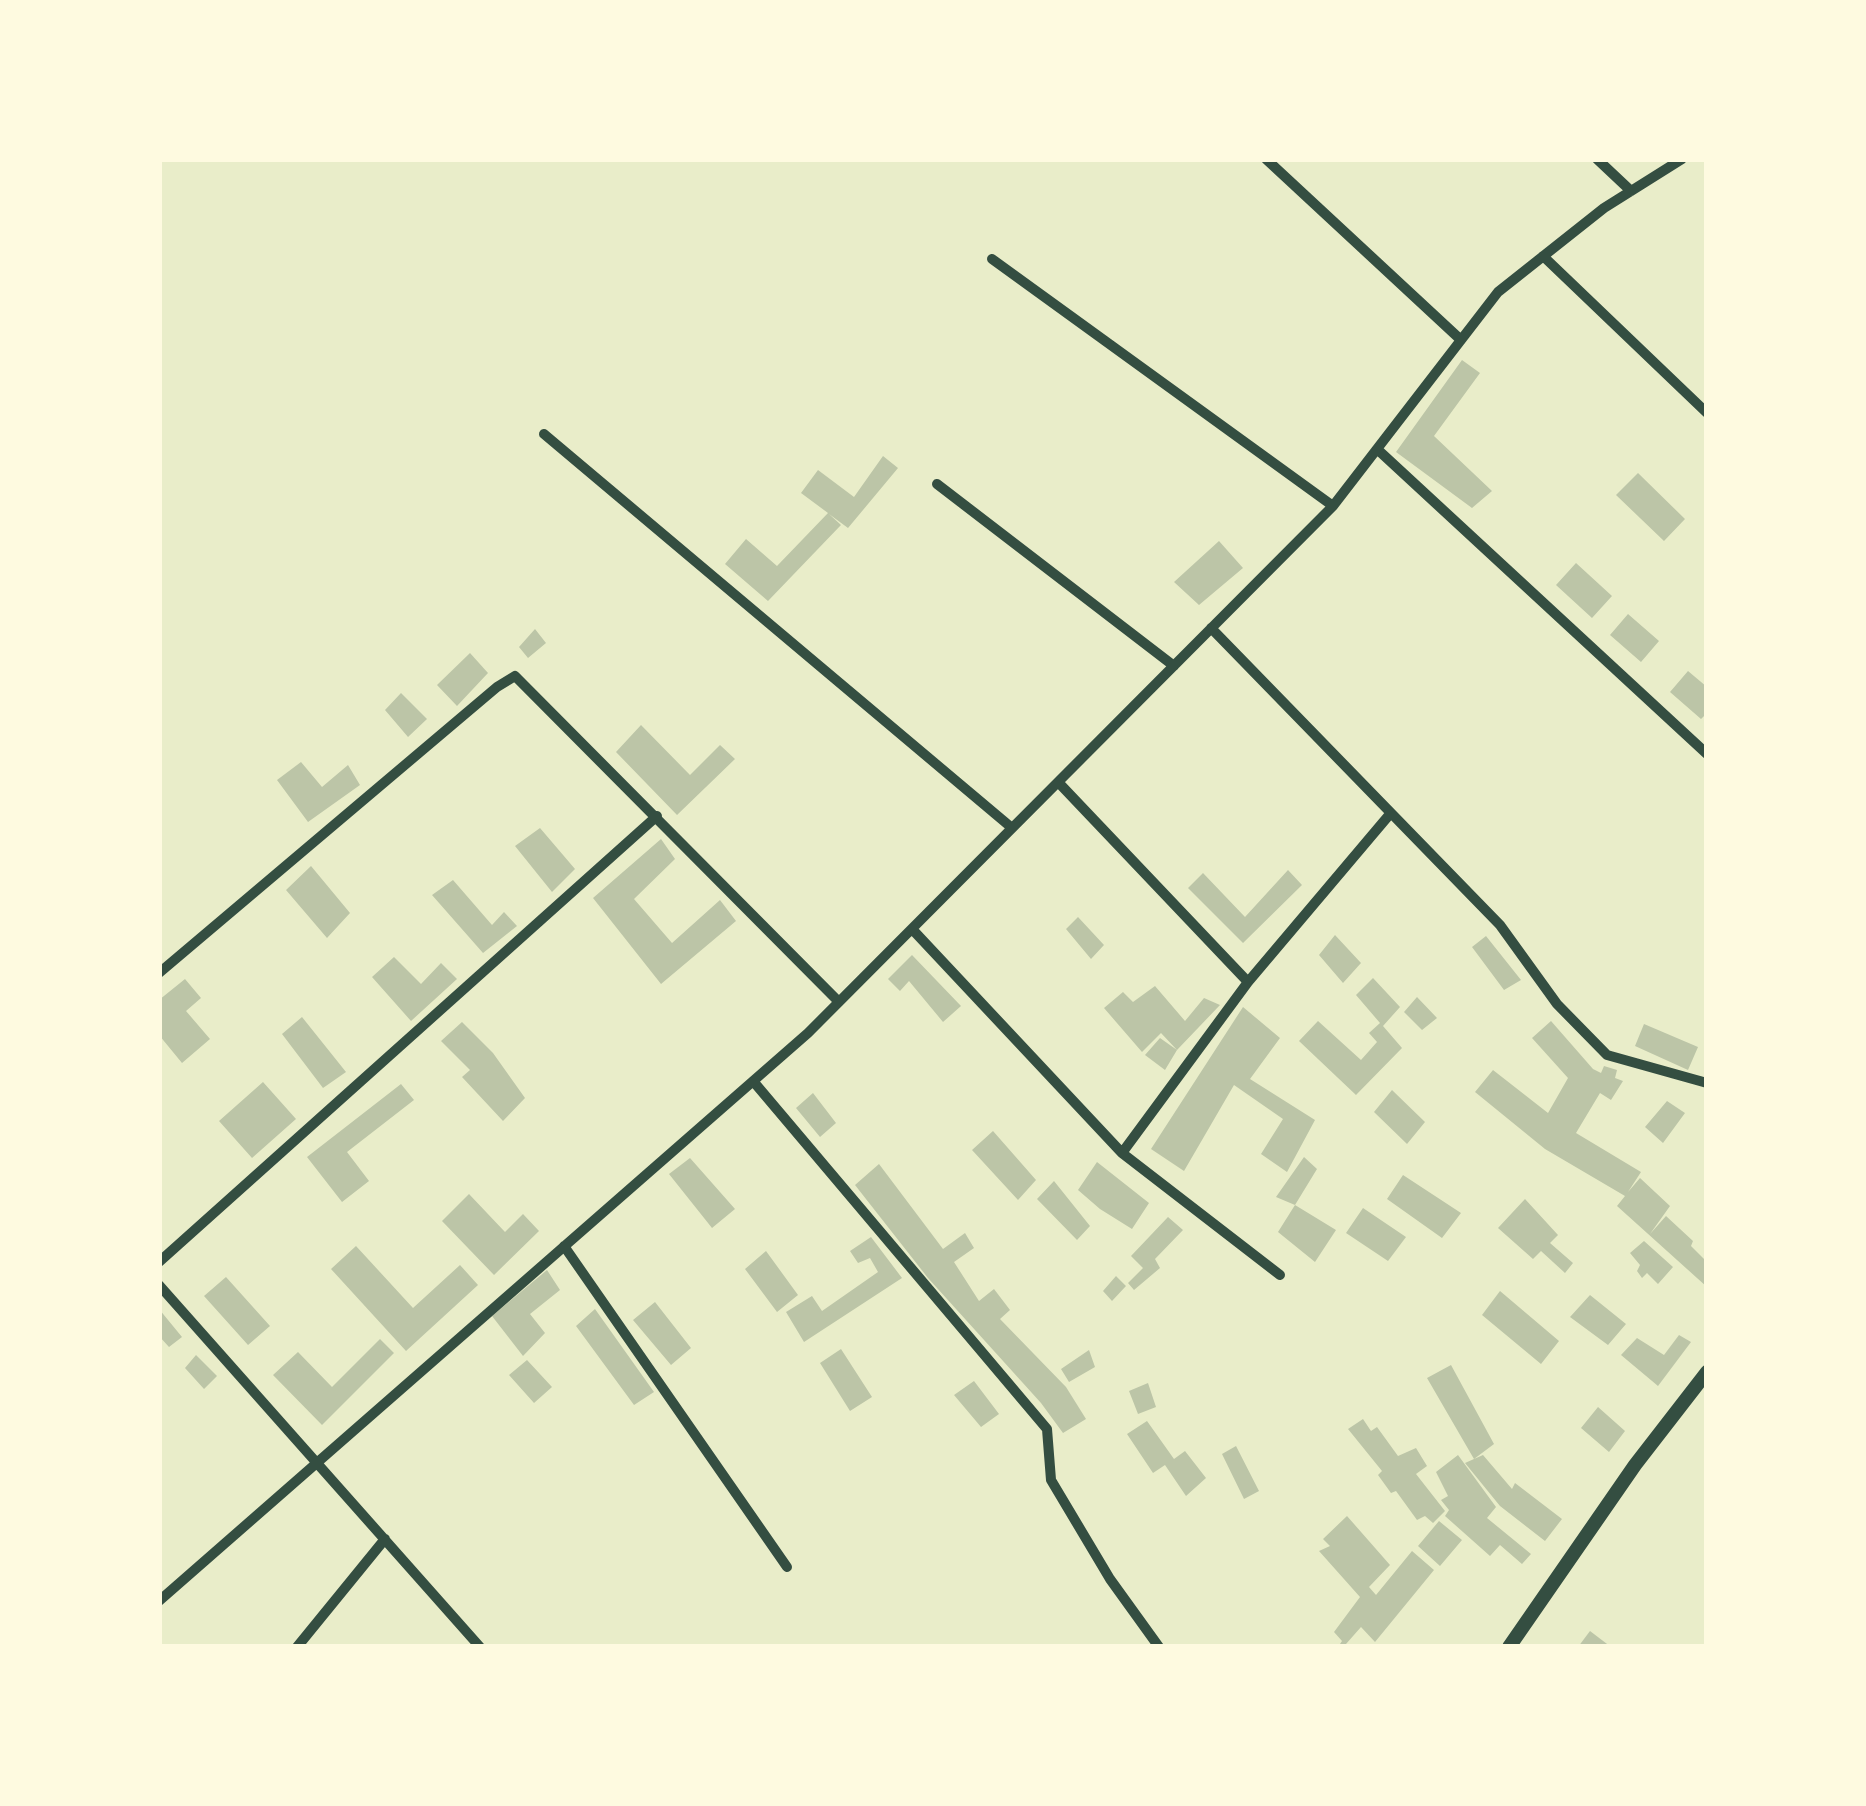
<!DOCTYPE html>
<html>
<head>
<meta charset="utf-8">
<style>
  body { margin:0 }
  #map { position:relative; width:1866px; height:1806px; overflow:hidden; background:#e9edc9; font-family:"DejaVu Sans",sans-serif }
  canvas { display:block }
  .frame { position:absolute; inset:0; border:162px solid #fefae0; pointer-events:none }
</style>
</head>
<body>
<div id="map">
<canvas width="1866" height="1806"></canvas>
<div class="frame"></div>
</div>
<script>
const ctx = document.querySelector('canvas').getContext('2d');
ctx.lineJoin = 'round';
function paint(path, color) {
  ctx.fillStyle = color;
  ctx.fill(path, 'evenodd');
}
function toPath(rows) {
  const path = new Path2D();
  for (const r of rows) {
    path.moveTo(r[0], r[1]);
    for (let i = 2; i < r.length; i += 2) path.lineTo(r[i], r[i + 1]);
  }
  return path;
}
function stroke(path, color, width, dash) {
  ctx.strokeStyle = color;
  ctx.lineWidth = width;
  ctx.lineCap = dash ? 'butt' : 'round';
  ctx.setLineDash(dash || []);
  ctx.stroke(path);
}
paint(toPath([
  [1462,360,1480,373,1434,436,1492,491,1472,508,1396,452],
  [883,456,898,468,848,528,829,514,841,525,768,601,725,564,746,539,777,566,828,513,801,493,818,470,854,497],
  [1638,473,1685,519,1664,541,1616,495],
  [1219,541,1243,568,1199,605,1174,582],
  [1576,563,1612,596,1592,618,1556,585],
  [1628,614,1659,641,1641,662,1610,635],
  [535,629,546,643,528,658,519,647],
  [470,653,488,673,457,706,437,685],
  [1688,671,1707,687,1707,713,1701,719,1670,692],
  [401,693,427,719,408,737,385,710],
  [641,725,690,775,720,745,735,759,677,815,616,752],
  [301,762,322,787,348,765,360,785,308,822,277,780],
  [540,828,575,869,552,892,515,846],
  [661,839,675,859,634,899,672,943,720,900,736,921,661,984,593,898],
  [311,866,350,913,327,938,286,890],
  [1288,870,1302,885,1243,943,1188,888,1203,873,1245,917],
  [453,880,492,925,504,912,517,926,483,953,432,895],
  [1078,917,1104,945,1091,959,1066,929],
  [1335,935,1361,963,1343,983,1319,955],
  [1486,936,1521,980,1504,990,1472,947],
  [912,955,961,1006,943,1022,909,981,900,991,888,979],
  [394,957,421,984,441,963,457,979,411,1021,372,977],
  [1373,978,1400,1007,1383,1026,1402,1048,1356,1095,1299,1041,1318,1021,1361,1060,1377,1042,1369,1033,1380,1023,1356,995],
  [185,979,201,998,186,1011,210,1039,182,1063,159,1035,159,1000],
  [1155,986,1185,1021,1204,998,1220,1005,1177,1050,1161,1033,1142,1052,1104,1008,1123,992,1133,1002],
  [1417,997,1437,1018,1422,1030,1404,1012],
  [1243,1007,1280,1038,1250,1079,1315,1120,1287,1172,1261,1154,1283,1119,1234,1085,1184,1171,1151,1149],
  [302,1017,346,1072,323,1088,282,1034],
  [1551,1021,1593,1069,1601,1073,1604,1066,1617,1070,1615,1078,1623,1081,1611,1100,1600,1093,1576,1133,1641,1172,1628,1192,1640,1178,1670,1206,1650,1234,1666,1216,1693,1241,1691,1246,1707,1262,1707,1287,1617,1206,1625,1196,1545,1149,1475,1092,1493,1070,1548,1113,1568,1078,1532,1038],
  [462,1022,493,1053,525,1098,503,1121,462,1077,470,1070,441,1041],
  [1644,1024,1698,1047,1688,1070,1635,1046],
  [1160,1038,1177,1050,1165,1070,1145,1055],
  [263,1082,296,1119,252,1158,219,1121],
  [401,1084,414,1100,347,1152,369,1181,342,1202,307,1157],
  [1392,1090,1425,1122,1407,1144,1374,1112],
  [813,1093,836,1123,820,1137,796,1108],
  [1667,1101,1685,1113,1663,1143,1645,1127],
  [993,1131,1036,1180,1018,1200,972,1150],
  [1304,1157,1317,1169,1295,1205,1276,1197],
  [690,1158,735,1209,712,1228,669,1174],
  [1097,1162,1149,1203,1132,1229,1100,1209,1078,1190],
  [879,1164,943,1249,965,1233,974,1248,954,1262,979,1301,994,1289,1010,1310,1000,1319,1066,1387,1086,1419,1063,1433,1041,1403,928,1278,855,1185],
  [1403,1175,1461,1213,1442,1238,1387,1199],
  [1054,1181,1090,1226,1077,1240,1037,1199],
  [469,1194,505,1232,523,1214,539,1231,494,1275,442,1221],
  [1525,1199,1558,1235,1550,1243,1573,1263,1565,1273,1541,1251,1533,1259,1498,1228],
  [1295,1205,1336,1230,1315,1262,1278,1232],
  [1363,1208,1406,1237,1388,1261,1346,1233],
  [1168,1217,1183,1230,1155,1259,1160,1268,1134,1290,1128,1283,1143,1268,1131,1256],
  [871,1237,902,1278,804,1342,786,1312,812,1296,822,1311,878,1272,870,1258,858,1263,850,1251],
  [1644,1241,1673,1267,1658,1284,1647,1273,1642,1278,1637,1271,1640,1265,1630,1253],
  [356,1246,413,1308,460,1265,478,1285,406,1351,331,1269],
  [766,1251,798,1295,777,1312,745,1269],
  [547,1270,560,1290,530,1314,545,1333,523,1356,492,1316],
  [1116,1276,1126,1286,1112,1301,1103,1291],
  [226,1277,270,1326,248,1345,204,1296],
  [1500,1291,1559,1341,1541,1364,1482,1315],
  [1590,1295,1626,1324,1608,1345,1570,1317],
  [655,1302,691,1348,671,1365,633,1320],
  [159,1309,182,1337,169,1347,159,1336],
  [595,1309,654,1392,634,1405,576,1326],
  [1679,1335,1691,1342,1658,1386,1621,1355,1637,1338,1664,1355],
  [380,1339,394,1353,322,1425,273,1375,298,1352,332,1387],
  [841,1349,872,1397,850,1411,820,1363],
  [1089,1350,1095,1367,1069,1382,1061,1369],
  [196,1355,217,1376,204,1389,185,1368],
  [527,1360,552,1387,534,1403,509,1375],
  [1451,1365,1494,1444,1474,1459,1483,1455,1512,1489,1515,1483,1562,1519,1545,1541,1500,1506,1465,1463,1474,1459,1427,1378],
  [974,1381,999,1414,981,1427,954,1395],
  [1148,1383,1156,1407,1138,1414,1129,1391],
  [1598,1407,1625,1431,1609,1452,1581,1428],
  [1363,1419,1371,1431,1377,1427,1398,1456,1416,1448,1427,1466,1416,1474,1445,1511,1433,1523,1425,1516,1417,1520,1396,1491,1391,1493,1378,1475,1382,1471,1348,1429],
  [1147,1421,1174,1459,1185,1451,1206,1478,1186,1496,1165,1465,1153,1473,1127,1434],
  [1236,1446,1259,1491,1244,1499,1222,1454],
  [1458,1455,1496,1507,1487,1518,1531,1554,1522,1564,1500,1545,1490,1556,1445,1516,1449,1510,1441,1500,1448,1496,1436,1472],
  [1347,1516,1390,1565,1369,1587,1376,1595,1412,1551,1434,1570,1375,1642,1361,1627,1346,1644,1349,1647,1338,1647,1342,1641,1334,1632,1360,1597,1319,1551,1330,1546,1323,1539],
  [1439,1521,1462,1540,1440,1566,1418,1546],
  [1590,1631,1611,1647,1578,1647]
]), '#bcc5a7');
stroke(toPath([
  [1266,159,1461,340],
  [1597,159,1631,191],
  [1543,256,1707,413],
  [992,259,1333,506],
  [544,434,1012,828],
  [1377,449,1707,754],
  [937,484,1174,666],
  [1211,628,1500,925,1557,1004,1607,1055,1707,1083],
  [1058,782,1248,982],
  [912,929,1122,1153,1280,1275],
  [159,973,497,687,515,676,839,1002],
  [753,1081,1047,1429,1051,1480,1110,1579,1159,1647],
  [1122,1153,1248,982,1390,814],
  [564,1246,787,1567],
  [159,1262,657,816],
  [159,1285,480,1647],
  [159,1601,808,1033,1333,506,1498,292,1604,208,1682,159],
  [297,1647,385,1539]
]), '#344e41', 10);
stroke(toPath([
  [1509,1647,1635,1465,1707,1372]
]), '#344e41', 14);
</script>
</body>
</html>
